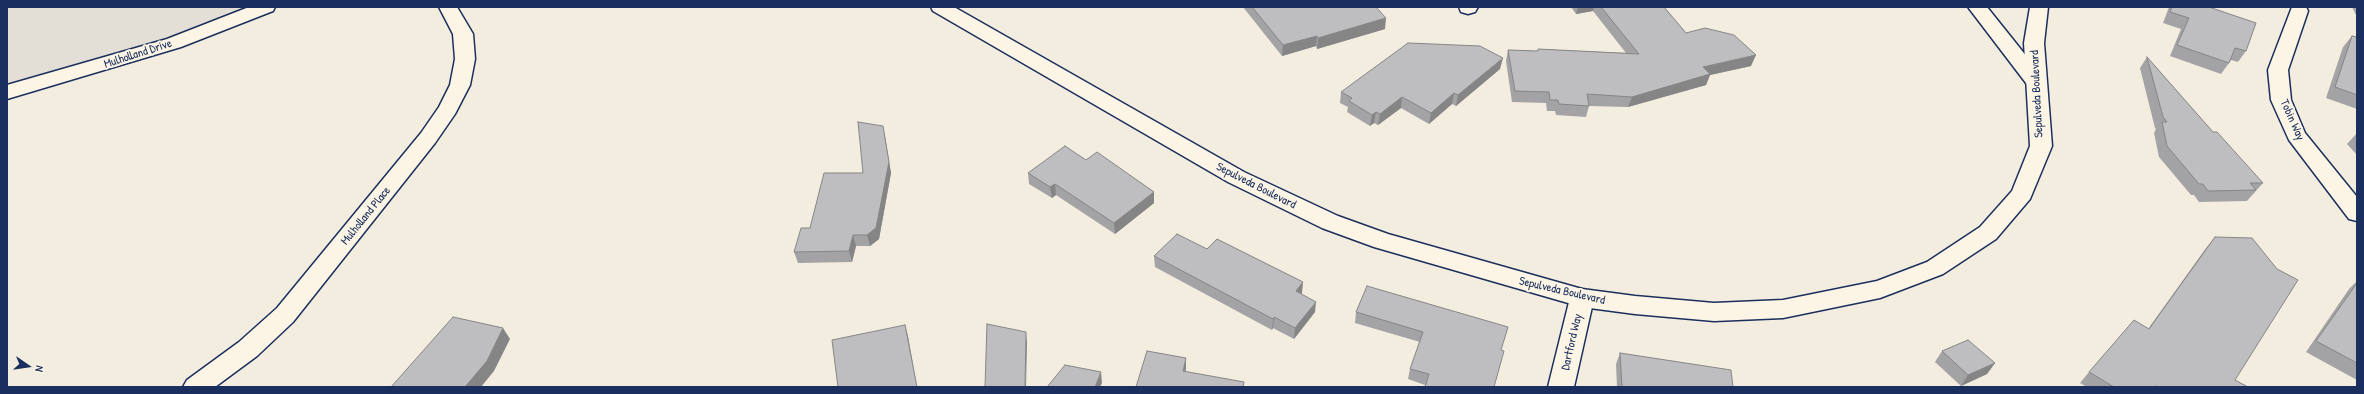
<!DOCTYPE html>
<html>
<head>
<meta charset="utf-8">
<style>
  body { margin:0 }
  #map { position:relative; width:2364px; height:394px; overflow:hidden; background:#f3ede0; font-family:"Patrick Hand",sans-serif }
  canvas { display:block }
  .frame { position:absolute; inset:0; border:8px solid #1b2f5e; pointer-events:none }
  .north { position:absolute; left:8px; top:346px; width:40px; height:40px; -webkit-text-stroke:3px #fcf5e5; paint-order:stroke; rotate:103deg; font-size:11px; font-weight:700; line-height:16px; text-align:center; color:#1b2f5e }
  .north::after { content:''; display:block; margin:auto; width:14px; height:18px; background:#1b2f5e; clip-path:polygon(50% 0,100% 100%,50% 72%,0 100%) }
</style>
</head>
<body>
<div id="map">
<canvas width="2364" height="394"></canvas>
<div class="frame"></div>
<div class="north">N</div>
</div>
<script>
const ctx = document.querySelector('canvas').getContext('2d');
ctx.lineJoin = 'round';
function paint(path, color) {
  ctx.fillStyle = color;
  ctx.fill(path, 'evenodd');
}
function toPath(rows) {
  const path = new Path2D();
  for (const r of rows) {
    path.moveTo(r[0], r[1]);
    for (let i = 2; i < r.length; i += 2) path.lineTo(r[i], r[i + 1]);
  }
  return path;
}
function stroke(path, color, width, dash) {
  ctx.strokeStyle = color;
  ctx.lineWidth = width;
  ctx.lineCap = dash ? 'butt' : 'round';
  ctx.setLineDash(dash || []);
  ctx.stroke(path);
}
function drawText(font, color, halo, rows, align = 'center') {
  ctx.font = font + ' "Patrick Hand",sans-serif';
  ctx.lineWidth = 4;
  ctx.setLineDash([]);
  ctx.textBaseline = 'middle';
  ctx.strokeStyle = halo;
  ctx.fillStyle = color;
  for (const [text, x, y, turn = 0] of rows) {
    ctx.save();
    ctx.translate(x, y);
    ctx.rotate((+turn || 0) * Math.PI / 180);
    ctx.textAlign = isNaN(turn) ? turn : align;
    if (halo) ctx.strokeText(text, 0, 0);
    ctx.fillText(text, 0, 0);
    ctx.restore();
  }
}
paint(toPath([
  [7,7,266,7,7,92]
]), '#e3dfd6');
const minor = toPath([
  [439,7,457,7,473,34,475,59,470,85,455,114,435,143,293,322,257,356,215,387,183,387,187,380,239,342,277,308,421,133,439,107,450,85,455,59,453,34,439,7],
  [1459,7,1478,7,1475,12,1468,14,1461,12,1459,7],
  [1968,7,1987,7,2043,77,2046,82,2043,87,2036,88,2029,87,1968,7],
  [2292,7,2306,7,2308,11,2288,70,2291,100,2305,133,2357,197,2357,221,2349,219,2289,140,2271,100,2268,70,2292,7],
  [1582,289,1590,292,1594,298,1574,387,1548,387,1570,298,1574,292,1582,289]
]);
const major = toPath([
  [249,7,275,7,273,11,181,47,7,99,7,85,167,39,249,7],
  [931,7,954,7,1244,172,1338,216,1388,234,1582,289,1635,296,1714,303,1783,300,1877,281,1927,262,1980,227,2012,191,2030,146,2024,43,2030,7,2048,7,2044,43,2052,146,2030,199,1996,239,1943,274,1880,298,1783,318,1714,321,1635,314,1582,307,1374,247,1322,228,1228,182,933,11,931,7]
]);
stroke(minor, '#1b2f5e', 3);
stroke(major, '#1b2f5e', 3);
paint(minor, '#fcf5e5');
paint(major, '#fcf5e5');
paint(toPath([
  [1243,7,1376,7,1385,29,1317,49,1316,46,1282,56],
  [1571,7,1664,7,1686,33,1751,66,1710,75,1706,85,1628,107,1589,106,1586,117,1556,115,1555,111,1547,111,1546,103,1512,102,1506,61,1508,50,1537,51,1538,49,1626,53,1593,11,1576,14],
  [2169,7,2211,7,2210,7,2246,51,2238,62,2231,60,2229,63,2221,74,2170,56,2181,29,2163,23],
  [2352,7,2357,7,2357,17],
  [2352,36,2357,37,2357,109,2326,98,2343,47],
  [2147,57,2213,132,2263,183,2247,201,2199,202,2194,195,2191,195,2159,157,2154,133,2156,129,2155,128,2140,68],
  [1500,69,1456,106,1452,104,1429,124,1401,108,1378,125,1374,123,1370,126,1347,112,1348,107,1340,103,1341,92],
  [2357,133,2357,155,2347,144],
  [885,137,891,173,879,239,870,246,856,246,852,262,798,263,794,252,810,228,863,173],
  [1086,160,1154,192,1154,203,1115,234,1056,195,1052,198,1029,184,1028,173],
  [2215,237,2235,380,2248,387,2087,387,2080,383,2089,372,2148,329,2206,248],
  [1207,249,1303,282,1301,294,1315,312,1294,339,1273,328,1272,330,1155,267,1154,256],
  [2357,281,2357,380,2306,352,2349,289],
  [1356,312,1508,327,1425,385,1408,379,1410,369,1420,342,1355,323],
  [1942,351,1995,363,1987,374,1961,386,1935,362],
  [1620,353,1733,387,1617,387,1616,364]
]), '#a3a3a5');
paint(toPath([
  [1578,7,1594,7,1593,11,1576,14],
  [1386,18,1385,29,1317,49,1318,38],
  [1317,36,1316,46,1282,56,1283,45],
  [1756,55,1751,66,1710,75,1706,85,1628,107,1632,97,1703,67],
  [1503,58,1500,69,1456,106,1458,95],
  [1454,93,1452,104,1429,124,1431,113],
  [1402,97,1401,108,1378,125,1380,114],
  [1376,112,1374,123,1370,126,1372,115],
  [883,126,891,173,879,239,870,246,867,235],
  [1055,184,1056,195,1052,198,1050,187],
  [1154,192,1154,203,1115,234,1114,223],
  [853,235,856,246,852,262,849,251],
  [1303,282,1302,293,1295,302,1296,291],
  [1316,302,1315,312,1294,339,1295,328],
  [1274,317,1273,328,1272,330,1273,319],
  [905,325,908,336,917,387],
  [503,328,510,339,494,371,481,387,465,387],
  [1026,332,1027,343,1026,387,1025,387],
  [1186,358,1186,369,1183,381,1183,371],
  [1995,363,1987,374,1961,386,1968,375],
  [1101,372,1102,383,1100,387,1095,387]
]), '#858586');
const building = toPath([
  [1252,7,1376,7,1386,18,1318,38,1317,36,1283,45,1252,7],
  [1601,7,1664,7,1686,33,1705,28,1734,35,1756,55,1703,67,1710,74,1632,97,1587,94,1589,106,1559,104,1558,100,1550,100,1549,92,1515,91,1508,50,1538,51,1538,49,1639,54,1601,7],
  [2172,7,2209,7,2256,23,2246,51,2235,48,2229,63,2177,45,2189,18,2170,12,2172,7],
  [2352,36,2357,37,2357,95,2335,87,2352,36],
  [1408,43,1480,46,1503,58,1458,95,1454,93,1431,113,1402,97,1380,114,1376,112,1372,115,1349,101,1352,98,1341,92,1408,43],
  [2147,57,2213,132,2217,132,2263,183,2250,183,2256,190,2208,191,2203,184,2199,184,2167,146,2162,122,2167,122,2163,117,2147,57],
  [858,122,883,126,889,162,876,228,867,235,853,235,849,251,794,252,801,228,810,228,824,173,863,173,858,122],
  [1065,146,1086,160,1097,152,1154,192,1114,223,1055,184,1050,187,1028,173,1065,146],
  [1177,234,1207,249,1217,239,1303,282,1296,291,1316,302,1295,328,1274,317,1273,319,1154,256,1177,234],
  [2215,237,2252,238,2277,269,2298,280,2235,380,2248,387,2158,387,2156,386,2154,387,2114,387,2089,372,2134,320,2149,329,2215,237],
  [2357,283,2357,363,2316,341,2357,283],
  [1367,286,1508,327,1501,350,1504,351,1494,387,1425,387,1429,374,1410,369,1423,332,1356,312,1367,286],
  [453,317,503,328,487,361,465,387,391,387,453,317],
  [987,324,1026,332,1025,387,985,387,987,324],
  [905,325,917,387,838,387,832,340,905,325],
  [1968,340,1995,363,1968,375,1942,351,1968,340],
  [1147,351,1186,358,1183,371,1244,382,1243,387,1136,387,1147,351],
  [1620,353,1731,370,1733,387,1622,387,1620,353],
  [1065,365,1101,372,1095,387,1047,387,1065,365]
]);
paint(building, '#bebec0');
stroke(building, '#858586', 1);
drawText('12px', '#1b2f5e', '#fcf5e5', [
  ["Mulholland Drive",138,54,-18],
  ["Sepulveda Boulevard",2037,94,-93],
  ["Tobin Way",2292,120,66],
  ["Sepulveda Boulevard",1256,186,27],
  ["Mulholland Place",366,216,-51],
  ["Sepulveda Boulevard",1562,291,13],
  ["Dartford Way",1572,342,-77]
]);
</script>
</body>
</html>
